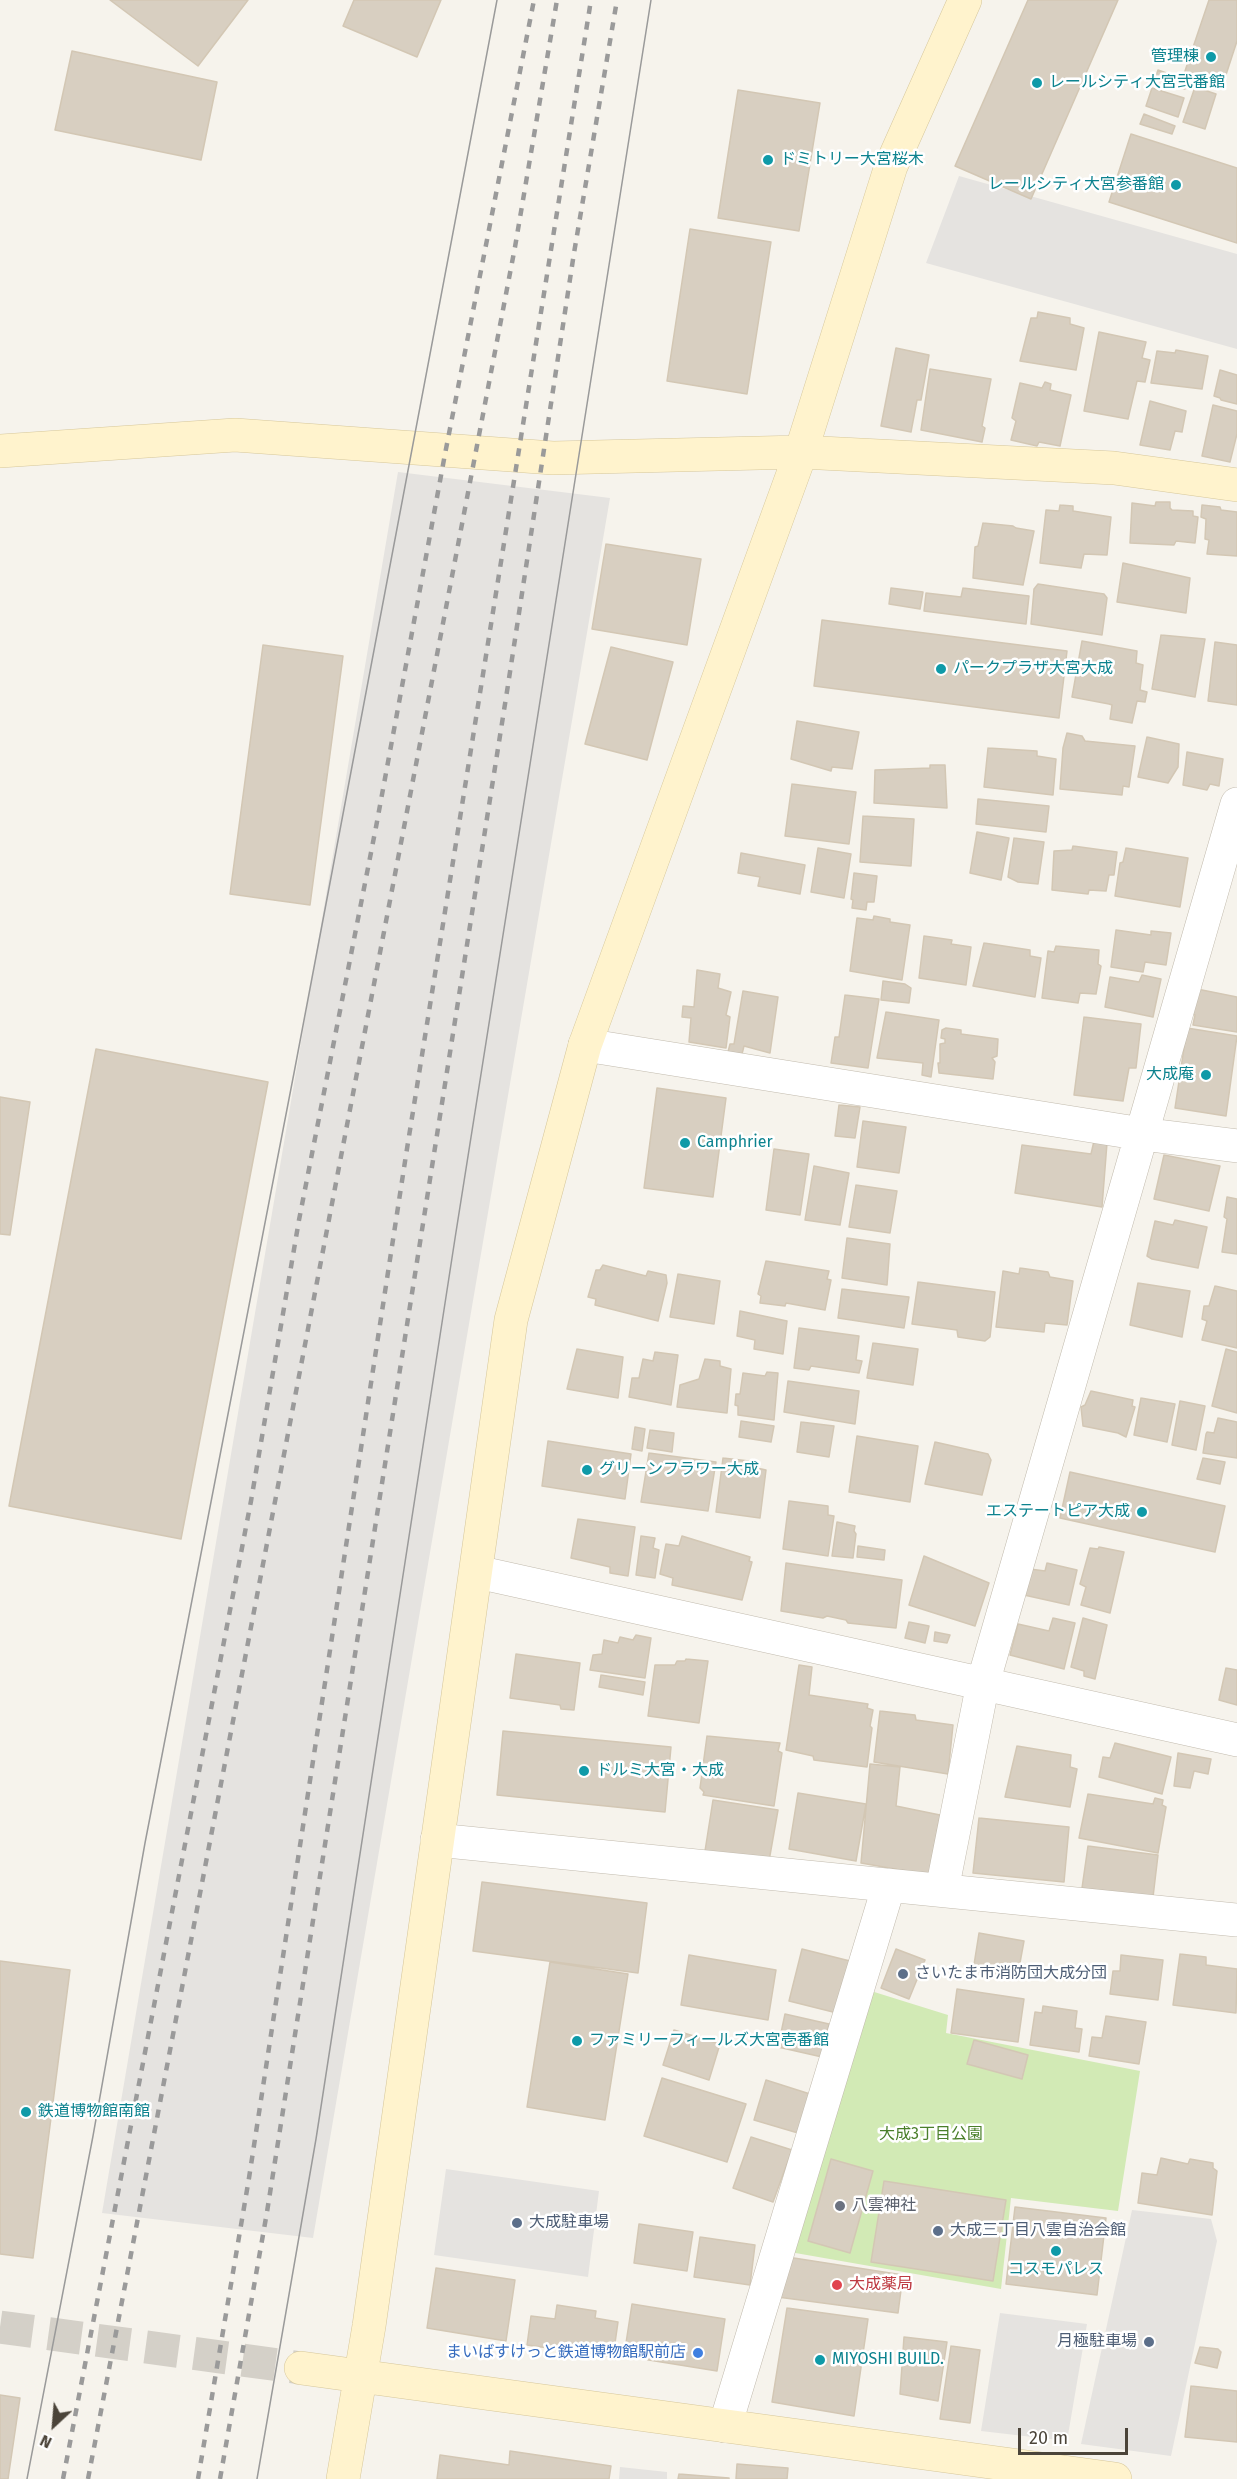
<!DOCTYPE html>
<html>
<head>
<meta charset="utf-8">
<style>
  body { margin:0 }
  #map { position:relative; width:1237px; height:2479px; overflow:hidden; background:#f6f3ec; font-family:"Fira Sans",sans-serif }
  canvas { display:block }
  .north { position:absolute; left:24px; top:2395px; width:60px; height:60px; -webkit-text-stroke:4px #fff; paint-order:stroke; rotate:206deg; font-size:16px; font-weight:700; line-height:24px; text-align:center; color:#4b4439 }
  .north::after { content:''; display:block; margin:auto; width:21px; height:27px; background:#4b4439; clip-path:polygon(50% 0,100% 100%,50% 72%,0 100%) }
  .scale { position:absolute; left:1018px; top:2428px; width:110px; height:27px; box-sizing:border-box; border:3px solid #4b4439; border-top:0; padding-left:8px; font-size:18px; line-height:21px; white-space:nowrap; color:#4b4439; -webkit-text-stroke:4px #fff; paint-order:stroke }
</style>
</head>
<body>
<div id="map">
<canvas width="1237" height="2479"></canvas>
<div class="north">N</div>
<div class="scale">20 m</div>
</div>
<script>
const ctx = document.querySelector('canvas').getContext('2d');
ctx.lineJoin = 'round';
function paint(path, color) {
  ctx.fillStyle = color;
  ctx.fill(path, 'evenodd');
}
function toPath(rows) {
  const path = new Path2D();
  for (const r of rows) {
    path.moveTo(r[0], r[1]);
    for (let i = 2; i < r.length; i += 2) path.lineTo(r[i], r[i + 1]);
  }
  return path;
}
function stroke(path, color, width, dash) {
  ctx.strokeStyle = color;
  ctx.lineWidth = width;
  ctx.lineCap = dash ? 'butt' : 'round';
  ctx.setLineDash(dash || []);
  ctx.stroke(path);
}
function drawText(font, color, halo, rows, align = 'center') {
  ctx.font = font + ' "Fira Sans","Noto Sans JP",sans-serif';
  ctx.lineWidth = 5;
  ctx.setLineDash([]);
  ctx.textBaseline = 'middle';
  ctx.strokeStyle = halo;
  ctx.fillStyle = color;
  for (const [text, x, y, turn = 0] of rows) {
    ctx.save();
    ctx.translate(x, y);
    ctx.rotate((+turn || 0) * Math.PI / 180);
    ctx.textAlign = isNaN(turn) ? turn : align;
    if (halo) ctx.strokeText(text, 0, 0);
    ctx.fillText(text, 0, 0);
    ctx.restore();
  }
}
paint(toPath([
  [871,1991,948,2015,946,2033,1140,2071,1118,2211,1011,2198,1001,2289,784,2251]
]), '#d2eab5');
paint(toPath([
  [959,176,1237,254,1237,349,926,263],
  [398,472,610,498,313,2238,102,2213],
  [446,2169,599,2191,588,2277,434,2255],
  [1132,2210,1211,2219,1217,2241,1171,2456,1081,2444],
  [1000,2313,1087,2324,1067,2441,981,2431],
  [620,2467,667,2472,667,2479,619,2479]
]), '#e5e3e0');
const building = toPath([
  [110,0,248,0,198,66,110,0],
  [354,0,441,0,417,57,343,26,354,0],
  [1028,0,1118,0,1031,199,955,166,1028,0],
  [1209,0,1237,0,1237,41,1222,87,1184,74,1209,0],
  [72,51,217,82,201,160,55,130,72,51],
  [1158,70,1189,81,1185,89,1155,79,1158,70],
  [1195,87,1216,94,1205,129,1183,122,1195,87],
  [1152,88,1184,98,1178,117,1146,106,1152,88],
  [738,90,820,103,799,231,718,218,738,90],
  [1144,114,1175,126,1172,134,1140,124,1144,114],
  [1131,134,1237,168,1237,243,1109,202,1131,134],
  [690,229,771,242,747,394,667,381,690,229],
  [1038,312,1070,318,1070,324,1084,328,1076,370,1020,361,1031,318,1037,318,1038,312],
  [1099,332,1146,342,1142,358,1150,360,1145,382,1137,381,1128,419,1084,411,1099,332],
  [896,348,929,355,921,400,917,400,911,432,881,426,896,348],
  [1176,350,1208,356,1202,389,1151,383,1157,351,1175,353,1176,350],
  [930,369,991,379,982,426,985,428,982,442,921,430,930,369],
  [1220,370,1237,375,1237,404,1221,400,1220,398,1214,396,1220,370],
  [1045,382,1051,384,1050,390,1071,395,1060,446,1039,442,1037,446,1011,440,1016,421,1012,418,1020,383,1042,388,1045,382],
  [1150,401,1186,411,1182,432,1175,431,1170,450,1140,445,1150,401],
  [1213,405,1237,411,1237,434,1230,462,1202,456,1213,405],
  [1156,502,1170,502,1170,508,1172,510,1193,511,1193,516,1198,517,1195,543,1176,541,1174,545,1130,543,1132,503,1155,506,1156,502],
  [1060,505,1073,506,1073,511,1111,517,1107,555,1084,554,1081,568,1040,563,1046,510,1059,511,1060,505],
  [1202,505,1220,507,1221,510,1237,512,1237,556,1207,554,1209,540,1205,539,1206,519,1201,517,1202,505],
  [983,523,1013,526,1016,528,1034,531,1023,585,973,578,975,547,978,546,983,523],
  [606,544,701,559,687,645,592,629,606,544],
  [1123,563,1190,578,1186,613,1117,602,1123,563],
  [1038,584,1104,594,1107,598,1102,635,1031,624,1034,589,1038,584],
  [891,588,923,592,920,609,889,604,891,588],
  [963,588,1029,596,1026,624,924,611,926,593,961,597,963,588],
  [822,620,1067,651,1059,718,814,686,822,620],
  [1161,635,1205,639,1195,697,1152,689,1161,635],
  [1082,641,1137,651,1136,663,1143,665,1140,690,1147,692,1145,702,1137,701,1132,723,1110,719,1112,705,1109,704,1072,697,1082,641],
  [1215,642,1237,645,1237,705,1208,701,1215,642],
  [263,645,343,656,310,905,230,894,263,645],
  [611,647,673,662,647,760,585,744,611,647],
  [797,721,859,732,852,769,832,767,831,771,791,759,797,721],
  [1067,733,1082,736,1085,741,1135,746,1129,787,1123,786,1122,795,1060,789,1063,748,1067,733],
  [1147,737,1179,744,1178,767,1168,783,1138,777,1147,737],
  [988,748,1037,751,1037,756,1056,759,1053,795,984,787,988,748],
  [1187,752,1223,759,1219,786,1210,784,1207,790,1183,785,1187,752],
  [930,765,945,765,947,808,874,803,875,770,930,768,930,765],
  [792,784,856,792,849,844,785,836,792,784],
  [978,799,1049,806,1046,832,976,824,978,799],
  [863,816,914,819,911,866,860,862,863,816],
  [977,832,1009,838,1001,880,970,873,977,832],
  [1014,838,1044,842,1038,884,1018,882,1008,877,1014,838],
  [1073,846,1117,852,1114,875,1109,875,1106,891,1089,890,1088,894,1052,890,1054,851,1072,850,1073,846],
  [818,848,851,854,844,898,811,892,818,848],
  [1126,848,1188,858,1180,907,1115,896,1120,863,1123,862,1126,848],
  [741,853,805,865,800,894,758,886,760,877,738,873,741,853],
  [854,873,877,876,874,902,867,902,866,910,852,908,853,900,851,899,854,873],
  [874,916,890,919,890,922,910,925,902,980,850,971,857,918,873,920,874,916],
  [1116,930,1151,935,1151,931,1171,933,1166,965,1145,962,1143,972,1111,967,1116,930],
  [924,936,952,940,951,944,971,947,966,985,919,978,924,936],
  [984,943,1030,950,1030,956,1041,958,1035,997,973,986,984,943],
  [1056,946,1099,950,1098,964,1101,966,1096,994,1080,993,1078,1003,1042,998,1048,951,1054,952,1056,946],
  [697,970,720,974,718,988,731,992,726,1015,730,1017,726,1048,689,1042,691,1018,682,1017,683,1006,694,1007,697,970],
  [1142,975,1161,979,1153,1017,1105,1007,1110,977,1139,982,1142,975],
  [883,981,905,984,911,988,909,1003,881,1000,883,981],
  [1197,989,1237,997,1237,1032,1193,1025,1195,1015,1191,1013,1197,989],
  [743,991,778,997,770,1053,744,1046,742,1054,728,1052,730,1044,734,1044,743,991],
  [845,995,879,999,868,1068,831,1063,835,1037,839,1037,845,995],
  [886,1012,939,1020,931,1077,922,1075,923,1063,877,1058,886,1012],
  [1084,1017,1141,1024,1136,1068,1129,1068,1123,1101,1074,1095,1084,1017],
  [946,1028,961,1030,961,1034,998,1039,997,1056,992,1058,995,1062,993,1079,939,1073,938,1063,940,1063,940,1044,945,1043,945,1039,941,1038,942,1030,946,1028],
  [1187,1028,1237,1036,1226,1116,1175,1108,1187,1028],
  [96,1049,268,1082,181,1539,9,1506,96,1049],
  [657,1088,726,1098,713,1197,644,1188,657,1088],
  [0,1097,30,1102,10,1235,0,1234,0,1097],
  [839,1105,860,1107,855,1138,835,1136,839,1105],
  [863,1121,906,1127,899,1173,857,1167,863,1121],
  [1094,1141,1107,1143,1102,1207,1015,1193,1022,1145,1091,1154,1094,1141],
  [774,1149,809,1154,800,1215,766,1210,774,1149],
  [1164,1155,1220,1166,1209,1211,1154,1199,1164,1155],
  [814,1166,849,1173,840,1225,805,1220,814,1166],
  [856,1185,897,1191,890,1233,849,1227,856,1185],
  [1227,1197,1237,1199,1237,1254,1222,1252,1227,1219,1224,1217,1227,1197],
  [1175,1220,1207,1227,1198,1268,1152,1259,1147,1256,1155,1221,1173,1225,1175,1220],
  [847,1238,890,1244,887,1285,842,1278,847,1238],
  [766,1261,829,1271,827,1279,831,1280,825,1310,786,1303,785,1306,760,1303,761,1296,758,1294,766,1261],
  [603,1265,646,1276,648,1271,666,1275,667,1283,658,1321,595,1305,596,1299,588,1297,596,1270,600,1270,603,1265],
  [1020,1268,1048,1272,1050,1277,1073,1281,1067,1325,1045,1323,1044,1332,996,1327,1003,1271,1019,1274,1020,1268],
  [678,1274,720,1281,714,1324,670,1317,678,1274],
  [918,1282,995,1292,990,1337,985,1341,958,1337,957,1330,912,1324,918,1282],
  [1138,1283,1190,1291,1182,1337,1130,1325,1138,1283],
  [1215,1286,1237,1291,1237,1348,1202,1340,1207,1321,1202,1319,1204,1306,1209,1306,1215,1286],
  [842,1289,909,1297,904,1328,838,1318,842,1289],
  [740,1311,787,1321,783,1354,754,1349,755,1340,737,1336,740,1311],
  [799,1328,859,1336,856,1360,862,1361,859,1373,811,1366,809,1370,794,1368,799,1328],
  [873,1343,918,1349,913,1385,867,1378,873,1343],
  [577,1349,623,1357,618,1398,567,1389,577,1349],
  [1226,1349,1237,1352,1237,1413,1212,1406,1226,1349],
  [655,1352,678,1355,671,1405,629,1397,632,1378,639,1378,643,1359,653,1361,655,1352],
  [705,1359,720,1361,720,1366,731,1369,727,1413,677,1407,680,1385,699,1379,705,1359],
  [767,1372,778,1373,774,1420,738,1415,738,1406,735,1405,736,1394,740,1394,743,1373,765,1376,767,1372],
  [788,1381,859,1391,855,1424,784,1412,788,1381],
  [1091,1391,1133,1400,1132,1406,1135,1407,1126,1437,1118,1433,1083,1426,1081,1407,1085,1405,1091,1391],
  [1141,1398,1175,1404,1167,1442,1134,1435,1141,1398],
  [1180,1401,1205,1406,1196,1450,1172,1445,1180,1401],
  [1218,1418,1237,1422,1237,1458,1203,1453,1206,1434,1207,1432,1214,1433,1218,1418],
  [741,1421,774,1426,771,1442,739,1437,741,1421],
  [801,1422,834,1426,829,1457,797,1452,801,1422],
  [635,1427,645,1429,642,1451,632,1449,635,1427],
  [650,1430,674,1433,672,1452,647,1448,650,1430],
  [857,1436,918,1446,910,1502,849,1492,857,1436],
  [548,1441,631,1454,625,1499,542,1486,548,1441],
  [935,1442,988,1454,991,1460,982,1495,925,1484,935,1442],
  [649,1453,716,1462,708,1511,641,1502,649,1453],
  [723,1458,749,1461,748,1466,766,1470,760,1518,716,1512,723,1458],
  [1203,1458,1225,1462,1220,1484,1197,1479,1203,1458],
  [1070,1472,1225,1506,1215,1552,1060,1518,1070,1472],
  [789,1501,828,1506,828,1515,834,1516,828,1556,783,1549,789,1501],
  [578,1519,635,1527,628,1576,610,1573,610,1567,571,1558,578,1519],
  [837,1522,855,1526,854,1531,856,1534,853,1558,832,1556,837,1522],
  [641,1536,655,1538,653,1548,659,1550,655,1578,636,1575,641,1536],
  [682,1536,750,1557,749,1561,752,1562,742,1600,672,1585,673,1578,660,1574,666,1544,679,1546,682,1536],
  [858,1546,885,1550,884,1560,857,1557,858,1546],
  [1099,1547,1124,1552,1110,1613,1081,1605,1086,1587,1080,1584,1090,1548,1098,1549,1099,1547],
  [924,1556,989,1583,975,1626,909,1605,924,1556],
  [786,1563,902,1580,896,1628,848,1623,846,1620,827,1616,823,1618,781,1611,786,1563],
  [1047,1563,1077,1570,1069,1605,1024,1595,1030,1569,1045,1571,1047,1563],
  [1053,1618,1075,1623,1064,1669,1010,1655,1018,1624,1049,1631,1053,1618],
  [1083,1618,1107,1625,1095,1679,1084,1676,1084,1671,1071,1667,1083,1618],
  [909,1622,929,1626,925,1643,905,1638,909,1622],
  [935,1632,950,1635,947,1643,934,1641,935,1632],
  [636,1635,651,1638,645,1678,590,1670,593,1655,602,1654,604,1640,618,1643,620,1637,633,1640,636,1635],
  [516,1654,580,1663,574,1710,561,1709,560,1705,510,1698,516,1654],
  [686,1659,708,1661,699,1723,648,1716,655,1665,675,1665,677,1661,685,1661,686,1659],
  [799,1665,812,1667,809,1695,868,1704,867,1708,873,1710,870,1726,872,1728,867,1767,814,1760,813,1756,786,1750,799,1665],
  [1226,1668,1237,1670,1237,1705,1219,1700,1226,1668],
  [601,1675,645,1682,643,1695,599,1687,601,1675],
  [880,1711,915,1715,916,1720,953,1725,948,1774,874,1762,880,1711],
  [503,1731,671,1747,665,1812,497,1795,503,1731],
  [707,1736,780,1743,778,1751,782,1753,774,1806,703,1795,704,1792,700,1788,707,1736],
  [1115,1743,1171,1757,1162,1794,1099,1777,1103,1757,1110,1758,1115,1743],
  [1017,1746,1071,1755,1070,1767,1077,1769,1070,1807,1005,1797,1017,1746],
  [1178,1753,1211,1759,1208,1774,1194,1771,1190,1788,1174,1786,1178,1753],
  [870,1764,900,1767,896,1806,940,1815,929,1875,861,1863,870,1764],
  [798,1793,866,1804,856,1861,789,1849,798,1793],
  [1088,1794,1153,1804,1155,1798,1163,1800,1162,1805,1166,1807,1158,1853,1079,1838,1088,1794],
  [713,1800,778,1810,769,1861,705,1851,713,1800],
  [979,1818,1069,1827,1064,1882,973,1873,979,1818],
  [1088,1846,1158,1855,1153,1897,1082,1888,1088,1846],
  [482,1882,647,1903,638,1973,473,1951,482,1882],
  [979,1933,1024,1941,1017,1979,973,1971,979,1933],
  [802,1949,850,1961,837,2013,789,2001,802,1949],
  [896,1949,925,1960,909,1999,881,1988,896,1949],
  [1180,1954,1206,1957,1206,1965,1237,1969,1236,2013,1173,2005,1180,1954],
  [689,1955,776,1970,768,2020,681,2005,689,1955],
  [1121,1955,1163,1960,1158,2000,1110,1994,1113,1971,1120,1971,1121,1955],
  [0,1961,70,1970,33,2258,0,2254,0,1961],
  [550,1962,628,1974,605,2120,527,2107,550,1962],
  [957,1989,1024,1999,1018,2042,951,2033,957,1989],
  [1043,2006,1077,2011,1075,2028,1082,2029,1079,2052,1030,2045,1035,2012,1042,2013,1043,2006],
  [785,2014,829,2024,822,2057,778,2047,785,2014],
  [1106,2016,1146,2022,1139,2064,1089,2056,1092,2037,1102,2038,1106,2016],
  [674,2030,720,2044,709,2080,663,2065,674,2030],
  [974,2040,1028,2055,1022,2079,967,2064,974,2040],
  [662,2078,746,2104,727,2162,644,2136,662,2078],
  [766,2080,810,2094,798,2133,754,2120,766,2080],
  [751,2137,792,2150,773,2202,733,2188,751,2137],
  [1161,2158,1188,2164,1190,2159,1213,2163,1213,2168,1217,2171,1212,2215,1138,2203,1142,2173,1157,2175,1161,2158],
  [831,2159,873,2171,850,2253,808,2241,831,2159],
  [884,2181,1006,2200,993,2281,871,2262,884,2181],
  [1015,2207,1106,2218,1097,2295,1006,2284,1015,2207],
  [639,2224,693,2232,687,2271,634,2263,639,2224],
  [700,2237,755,2245,750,2285,694,2277,700,2237],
  [781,2256,903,2275,898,2313,770,2296,781,2256],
  [436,2268,515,2280,506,2341,427,2328,436,2268],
  [632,2304,725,2319,717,2371,624,2356,632,2304],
  [557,2305,596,2311,595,2318,618,2322,613,2357,527,2345,531,2316,555,2319,557,2305],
  [787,2308,868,2319,854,2416,772,2402,787,2308],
  [904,2337,947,2342,938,2401,900,2394,904,2337],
  [951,2346,980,2350,970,2423,940,2419,951,2346],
  [1200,2347,1218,2349,1221,2352,1217,2368,1195,2363,1200,2347],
  [1191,2386,1237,2391,1237,2442,1185,2437,1191,2386],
  [0,2395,20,2398,8,2479,0,2479,0,2395],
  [510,2451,611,2466,609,2479,437,2479,440,2455,509,2465,510,2451],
  [737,2464,788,2468,787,2479,736,2479,737,2464],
  [679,2474,729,2478,729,2479,678,2479,679,2474]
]);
paint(building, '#d8cfc1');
stroke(building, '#d3c7b4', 1.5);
stroke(toPath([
  [0,2327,301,2368]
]), '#d4d0c8', 33, [33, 16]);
const street = toPath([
  [585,1045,1142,1134,1237,1146],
  [477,1572,1237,1740],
  [437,1840,1237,1920],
  [942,1890,983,1683,1237,804],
  [725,2426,889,1885]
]);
const secondary = toPath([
  [0,451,235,435,553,458,801,452,1114,468,1237,485],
  [301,2368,1115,2479],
  [343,2479,369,2326,511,1320,585,1045,801,452,891,166,965,0]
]);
stroke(street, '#c2bbae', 34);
stroke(secondary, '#d6c79b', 34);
stroke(street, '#fff', 33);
stroke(secondary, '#fff3cd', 33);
stroke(toPath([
  [27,2479,93,2136,145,1843,294,1073,497,0],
  [257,2479,316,2139,456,1232,651,0]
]), '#9a9a9a', 1.5);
stroke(toPath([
  [63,2479,251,1501,299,1220,376,827,445,454,534,0],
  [88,2479,515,247,557,0],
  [198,2479,249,2178,406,1155,591,0],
  [220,2479,267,2212,508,685,574,253,617,0]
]), '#9a9a9a', 4.5, [8, 8]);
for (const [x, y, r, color] of [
  [1211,57,6,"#0f9aa8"],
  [1037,83,6,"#0f9aa8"],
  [768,160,6,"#0f9aa8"],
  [1176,185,6,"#0f9aa8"],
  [941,669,6,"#0f9aa8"],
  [1206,1075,6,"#0f9aa8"],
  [685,1143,6,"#0f9aa8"],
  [587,1470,6,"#0f9aa8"],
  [1142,1512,6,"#0f9aa8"],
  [584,1771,6,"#0f9aa8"],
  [903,1974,6,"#5c6f8a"],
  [577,2041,6,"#0f9aa8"],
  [26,2112,6,"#0f9aa8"],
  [840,2206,6,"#6b7280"],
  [517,2223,6,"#5c6f8a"],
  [938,2231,6,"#5c6f8a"],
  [1056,2251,6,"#0f9aa8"],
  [837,2285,6,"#e0444e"],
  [1149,2342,6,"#5c6f8a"],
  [698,2353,6,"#3f7fe0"],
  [820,2360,6,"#0f9aa8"]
]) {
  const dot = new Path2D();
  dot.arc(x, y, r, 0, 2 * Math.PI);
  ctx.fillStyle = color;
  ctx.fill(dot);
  stroke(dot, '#fff', 2);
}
drawText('16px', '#0d838f', '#fff', [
  ["管理棟",1199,57,"right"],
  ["レールシティ大宮弐番館",1049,83],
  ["ドミトリー大宮桜木",780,160],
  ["レールシティ大宮参番館",1164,185,"right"],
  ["パークプラザ大宮大成",953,669],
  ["大成庵",1194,1075,"right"],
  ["Camphrier",697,1143],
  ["グリーンフラワー大成",599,1470],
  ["エステートピア大成",1130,1512,"right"],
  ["ドルミ大宮・大成",596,1771],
  ["ファミリーフィールズ大宮壱番館",589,2041],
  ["鉄道博物館南館",38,2112],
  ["コスモパレス",1056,2270,"center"],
  ["MIYOSHI BUILD.",832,2360]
], 'left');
drawText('16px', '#4e5e75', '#fff', [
  ["さいたま市消防団大成分団",915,1974],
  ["大成駐車場",529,2223],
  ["大成三丁目八雲自治会館",950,2231],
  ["月極駐車場",1137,2342,"right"]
], 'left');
drawText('16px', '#4a7f2a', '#fff', [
  ["大成3丁目公園",931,2135]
]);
drawText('16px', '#5b616d', '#fff', [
  ["八雲神社",852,2206]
], 'left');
drawText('16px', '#be3a42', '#fff', [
  ["大成薬局",849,2285]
], 'left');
drawText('16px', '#366cbe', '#fff', [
  ["まいばすけっと鉄道博物館駅前店",686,2353]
], 'right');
</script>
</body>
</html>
